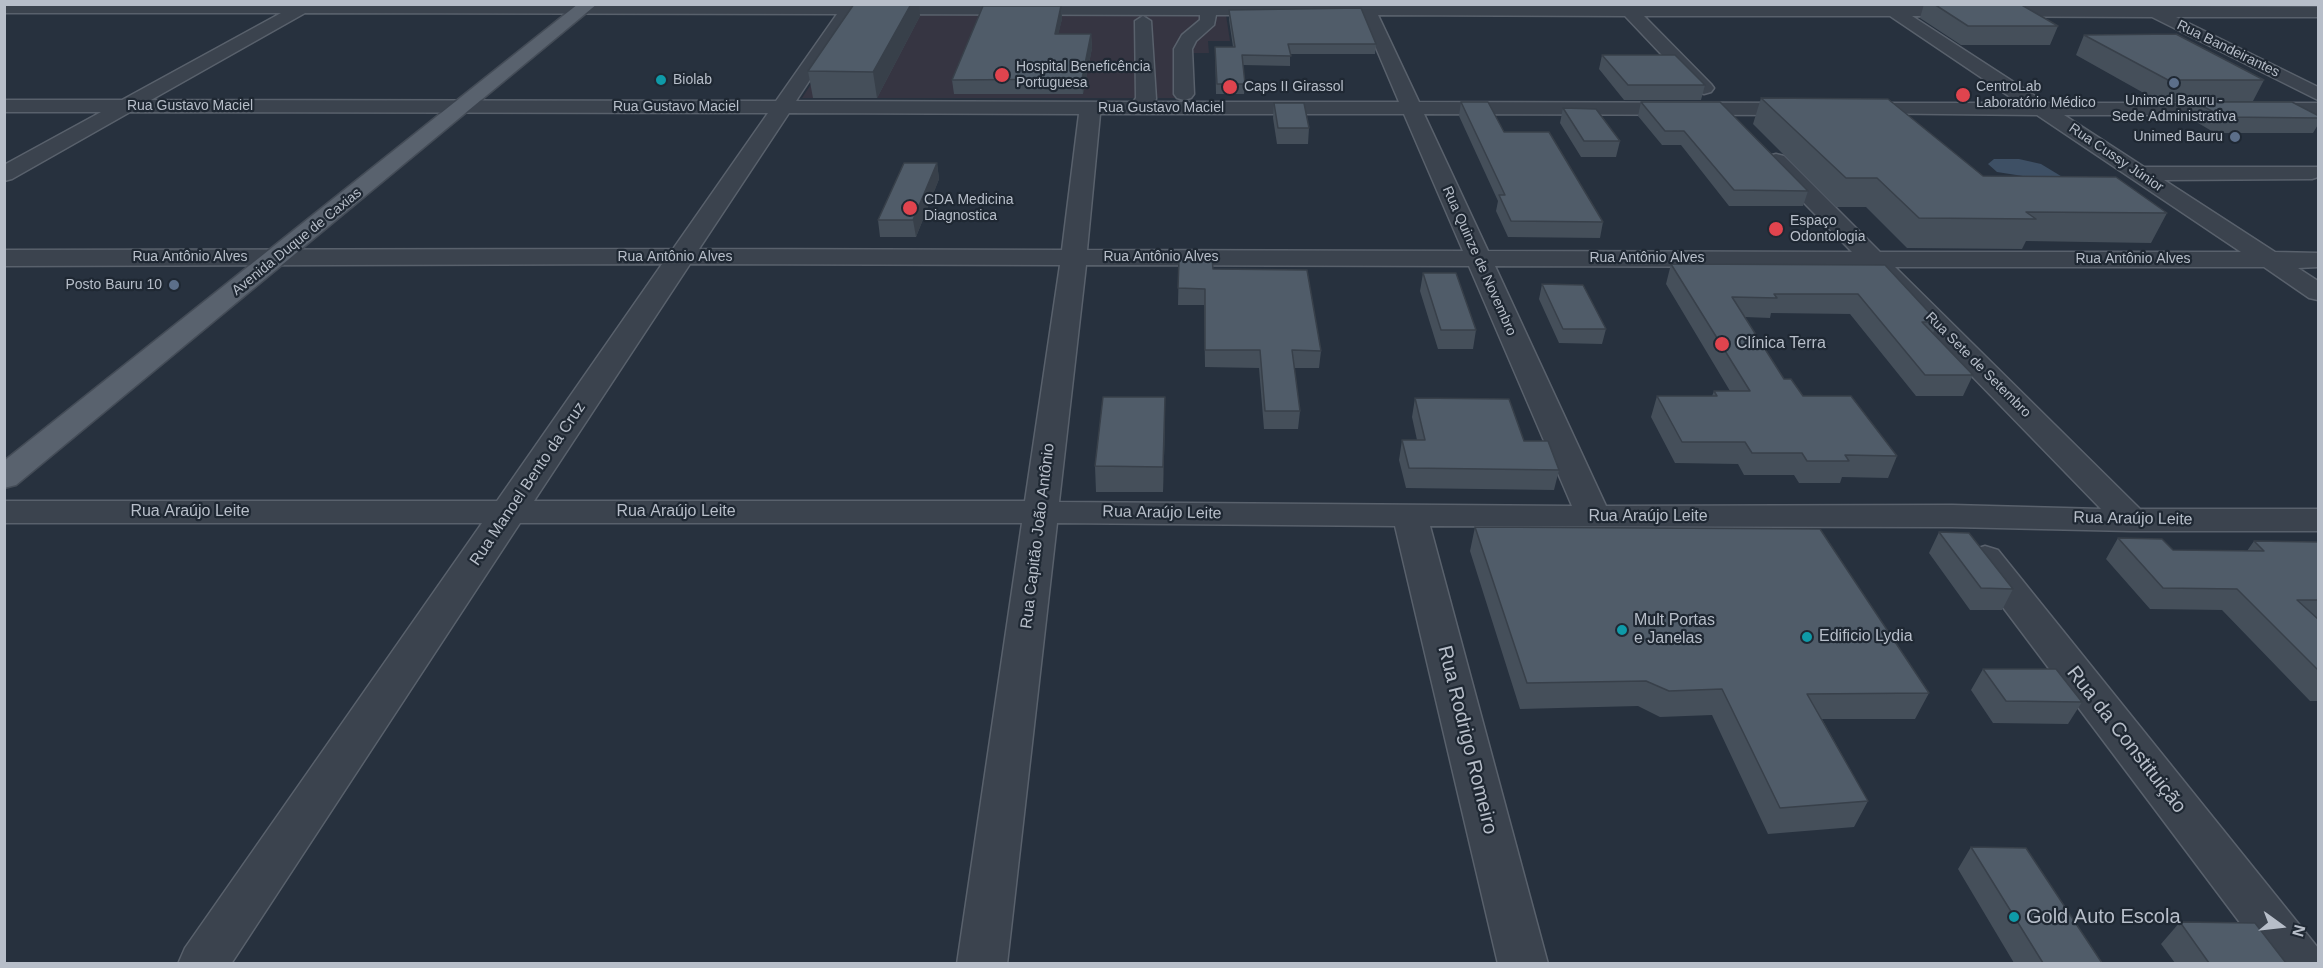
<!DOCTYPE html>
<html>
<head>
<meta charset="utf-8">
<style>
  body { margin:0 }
  #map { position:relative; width:2323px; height:968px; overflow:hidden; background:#27313e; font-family:Arial,sans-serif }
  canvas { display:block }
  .frame { position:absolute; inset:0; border:6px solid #b7bec9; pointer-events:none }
  .north { position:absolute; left:2251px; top:896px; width:60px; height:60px; -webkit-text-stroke:4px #1f2833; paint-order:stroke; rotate:105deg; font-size:16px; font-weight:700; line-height:24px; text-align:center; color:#b7bec9 }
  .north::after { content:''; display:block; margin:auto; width:21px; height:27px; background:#b7bec9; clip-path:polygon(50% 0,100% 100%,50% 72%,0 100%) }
</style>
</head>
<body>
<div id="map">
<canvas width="2323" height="968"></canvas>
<div class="frame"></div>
<div class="north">N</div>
</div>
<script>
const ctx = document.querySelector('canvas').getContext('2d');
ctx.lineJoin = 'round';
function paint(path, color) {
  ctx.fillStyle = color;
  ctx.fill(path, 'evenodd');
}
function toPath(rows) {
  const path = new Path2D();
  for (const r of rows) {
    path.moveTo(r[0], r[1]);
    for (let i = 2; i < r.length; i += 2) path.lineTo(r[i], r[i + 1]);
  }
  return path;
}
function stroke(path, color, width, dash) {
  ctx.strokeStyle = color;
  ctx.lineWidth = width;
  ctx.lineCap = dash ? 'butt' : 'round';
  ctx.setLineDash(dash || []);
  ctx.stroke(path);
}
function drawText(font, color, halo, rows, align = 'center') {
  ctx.font = font + ' Arial,sans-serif';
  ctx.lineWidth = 4.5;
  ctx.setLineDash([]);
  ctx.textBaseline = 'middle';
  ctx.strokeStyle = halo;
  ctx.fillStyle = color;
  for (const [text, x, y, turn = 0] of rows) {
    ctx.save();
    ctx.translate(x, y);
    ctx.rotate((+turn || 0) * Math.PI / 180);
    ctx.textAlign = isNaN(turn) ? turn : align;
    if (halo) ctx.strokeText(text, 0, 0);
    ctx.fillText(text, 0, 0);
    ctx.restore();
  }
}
paint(toPath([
  [856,15,1226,15,1230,41,1208,41,1209,53,1186,53,1188,98,802,98]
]), '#363542');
paint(toPath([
  [1994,159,2019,159,2041,164,2074,184,1997,172,1988,164]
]), '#3e5065');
const minor = toPath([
  [4,4,1892,4,2318,7,2318,17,2176,17,2318,87,2318,100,2152,17,1912,16,2046,103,2318,103,2318,115,2064,115,2144,167,2318,167,2318,177,2312,179,2164,180,2275,252,2318,253,2318,267,2298,268,2318,281,2318,300,2309,298,2264,267,1895,267,2140,509,2318,509,2318,531,2131,531,1952,527,1430,526,1548,964,1498,964,1395,526,1057,523,1007,964,957,964,1022,523,520,523,231,964,178,964,185,948,482,523,4,523,4,501,497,501,662,264,4,266,4,250,673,249,768,113,130,112,12,179,4,181,4,165,101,112,4,112,4,100,122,100,281,13,4,13,4,4],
  [305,13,837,14,776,101,151,100,305,13],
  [853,14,1200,15,1200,20,1182,35,1174,49,1174,94,1177,98,1184,100,1191,98,1194,94,1192,49,1196,41,1214,25,1216,15,1362,15,1399,102,1154,102,1156,99,1151,21,1143,16,1135,21,1136,98,1133,102,796,101,853,14],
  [1378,15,1625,16,1697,92,1704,94,1711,92,1714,88,1711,84,1644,16,1890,16,2019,103,1857,103,1850,105,1847,109,1850,113,2037,115,2241,252,1880,252,1784,156,1776,154,1768,156,1765,161,1768,166,1852,252,1488,251,1424,114,1803,115,1810,113,1813,109,1810,105,1803,103,1419,102,1378,15],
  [789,113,1079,114,1062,250,699,249,789,113],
  [1100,114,1404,114,1463,251,1087,250,1100,114],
  [690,264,1060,265,1025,501,534,501,690,264],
  [1086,265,1469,266,1572,506,1059,502,1086,265],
  [1495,266,1866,267,2101,509,1952,505,1606,506,1495,266],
  [1985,546,1998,550,2318,948,2318,964,2271,964,1972,566,1967,558,1972,550,1985,546]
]);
const major = toPath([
  [578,4,597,4,16,485,4,488,4,461,578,4]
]);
stroke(minor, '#59616c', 3);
stroke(major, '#444c57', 3);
paint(minor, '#3b434e');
paint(major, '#59626e');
paint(toPath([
  [1924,4,2020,4,2058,26,2050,45,1961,45,1920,18],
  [1061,6,1062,19,1058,34,1091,34,1092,48,1083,94,954,94,952,80],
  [1229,10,1376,44,1375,54,1290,54,1290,66,1243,65,1245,84,1244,94,1216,94,1215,47,1233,47,1229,20],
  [920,16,877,98,813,98,808,71],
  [2084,35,2264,80,2253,101,2158,101,2076,55],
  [1602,55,1705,85,1701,100,1624,100,1599,69],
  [1761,98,1983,176,2167,213,2151,243,2026,241,2022,249,1907,248,1866,207,1836,207,1753,124],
  [1461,102,1504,132,1603,222,1600,238,1508,237,1496,211,1498,201,1459,116],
  [1641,102,1808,191,1803,206,1729,206,1681,145,1662,145,1638,116],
  [2195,102,2319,116,2319,123,2313,133,2215,133,2188,117],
  [1274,103,1309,128,1308,144,1277,144,1273,118],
  [1563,108,1620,141,1616,157,1581,157,1560,123],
  [937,163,939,179,916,237,880,237,878,220],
  [1179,259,1213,269,1321,351,1319,368,1294,368,1300,411,1298,429,1264,429,1259,368,1205,367,1204,305,1178,305],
  [1671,264,1885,265,1938,322,1933,333,1973,375,1963,396,1916,396,1850,314,1771,313,1770,318,1745,317,1784,379,1803,396,1897,456,1888,478,1842,477,1840,483,1799,483,1794,475,1744,475,1738,464,1675,463,1651,417,1657,396,1712,396,1714,391,1730,391,1666,284],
  [1423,273,1476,330,1473,349,1438,349,1420,291],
  [1542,284,1606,329,1602,344,1559,343,1539,299],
  [1415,398,1524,441,1559,470,1554,490,1406,488,1399,460,1402,440,1417,440,1412,417],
  [1165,422,1163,492,1096,492,1095,466],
  [1475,527,1929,693,1915,719,1822,719,1868,801,1854,827,1768,834,1712,715,1660,717,1638,706,1520,709,1470,551],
  [1939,532,2013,589,2002,610,1970,610,1929,553],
  [2118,538,2173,550,2247,551,2254,541,2319,542,2319,701,2310,701,2222,610,2150,609,2106,559],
  [1983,669,2082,702,2068,724,1993,723,1971,690],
  [1971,847,2102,963,2014,963,1958,869],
  [2180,922,2286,963,2175,963,2161,944]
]), '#454f5a');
paint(toPath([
  [911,4,919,4,920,16,877,98,873,72],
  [1061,6,1062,19,1055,48,1055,34],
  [1091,34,1092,48,1083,94,1082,79],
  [937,163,939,179,916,237,913,220],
  [1165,397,1165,422,1163,492,1163,467]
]), '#38404a');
const building = toPath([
  [854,4,911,4,873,72,808,71,854,4],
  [1934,4,2020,4,2058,26,1968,26,1934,4],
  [983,6,1061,6,1055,34,1091,34,1082,79,952,80,983,6],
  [1361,8,1376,44,1288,44,1291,56,1242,55,1245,84,1217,84,1215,47,1235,47,1229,10,1361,8],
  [2176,34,2264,80,2168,80,2084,35,2176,34],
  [1602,55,1675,55,1705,85,1628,85,1602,55],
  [1761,98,1888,99,1983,176,2116,177,2167,213,2026,212,2036,219,1919,218,1877,178,1846,178,1761,98],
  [1461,102,1488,102,1504,132,1549,132,1603,222,1511,221,1499,195,1505,195,1461,102],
  [1641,102,1720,102,1808,191,1734,190,1684,131,1665,131,1641,102],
  [2195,102,2292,102,2319,116,2319,118,2223,117,2195,102],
  [1274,103,1304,103,1309,128,1278,128,1274,103],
  [1563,108,1596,109,1620,141,1584,141,1563,108],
  [904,163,937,163,913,220,878,220,904,163],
  [1179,259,1212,259,1213,269,1307,270,1321,351,1292,350,1300,411,1265,411,1260,350,1205,350,1205,289,1178,288,1179,259],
  [1671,264,1885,265,1938,322,1922,322,1973,375,1925,375,1858,294,1774,294,1777,298,1732,297,1784,379,1791,379,1803,396,1851,396,1897,456,1845,455,1849,461,1807,461,1802,453,1752,453,1745,442,1682,442,1657,396,1717,396,1714,391,1750,391,1671,264],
  [1423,273,1456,273,1476,330,1441,330,1423,273],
  [1542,284,1583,285,1606,329,1563,329,1542,284],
  [1103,397,1165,397,1163,467,1095,466,1103,397],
  [1415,398,1509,399,1524,441,1548,441,1559,470,1409,468,1402,440,1425,440,1415,398],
  [1475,527,1820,529,1929,693,1807,694,1868,801,1780,808,1722,689,1669,691,1646,681,1527,683,1475,527],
  [1939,532,1969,533,2013,589,1981,588,1939,532],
  [2118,538,2162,539,2173,550,2264,551,2254,541,2319,542,2319,600,2297,600,2319,620,2319,671,2237,589,2163,588,2118,538],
  [1983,669,2056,669,2082,702,2006,701,1983,669],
  [1971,847,2026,848,2102,963,2043,963,1971,847],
  [2180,922,2255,923,2286,963,2209,963,2180,922]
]);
paint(building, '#505c69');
stroke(building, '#38404a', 1.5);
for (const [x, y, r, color] of [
  [1002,75,8,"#e0444e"],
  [661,80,6,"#0f9aa8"],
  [2174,83,6,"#5c6f8a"],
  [1230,87,8,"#e0444e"],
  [1963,95,8,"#e0444e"],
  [2235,137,6,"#5c6f8a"],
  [910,208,8,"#e0444e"],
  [1776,229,8,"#e0444e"],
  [174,285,6,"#5c6f8a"],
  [1722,344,8,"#e0444e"],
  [1622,630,6,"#0f9aa8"],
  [1807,637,6,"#0f9aa8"],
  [2014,917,6,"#0f9aa8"]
]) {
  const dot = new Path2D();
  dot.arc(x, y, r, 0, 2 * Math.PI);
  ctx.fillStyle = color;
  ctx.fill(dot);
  stroke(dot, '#1f2833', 2);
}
drawText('14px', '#b7bec9', '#1f2833', [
  ["Rua Bandeirantes",2228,49,26],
  ["Rua Gustavo Maciel",190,106],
  ["Rua Gustavo Maciel",676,107],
  ["Rua Gustavo Maciel",1161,108],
  ["Rua Cussy Júnior",2116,158,34],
  ["Avenida Duque de Caxias",297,242,-39],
  ["Rua Antônio Alves",190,257],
  ["Rua Antônio Alves",675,257],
  ["Rua Antônio Alves",1161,257],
  ["Rua Antônio Alves",1647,258],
  ["Rua Antônio Alves",2133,259],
  ["Rua Quinze de Novembro",1479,261,66],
  ["Rua Sete de Setembro",1978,365,45]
]);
drawText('14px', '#b7bec9', '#1f2833', [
  ["Hospital Beneficência",1016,67],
  ["Portuguesa",1016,83],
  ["Biolab",673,80],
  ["Caps II Girassol",1244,87],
  ["CentroLab",1976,87],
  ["Laboratório Médico",1976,103],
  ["Unimed Bauru -",2174,101,"center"],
  ["Sede Administrativa",2174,117,"center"],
  ["Unimed Bauru",2223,137,"right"],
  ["CDA Medicina",924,200],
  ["Diagnostica",924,216],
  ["Espaço",1790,221],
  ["Odontologia",1790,237],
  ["Posto Bauru 10",162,285,"right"]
], 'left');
drawText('16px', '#b7bec9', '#1f2833', [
  ["Clínica Terra",1736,344],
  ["Mult Portas",1634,621],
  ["e Janelas",1634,639],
  ["Edificio Lydia",1819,637]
], 'left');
drawText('16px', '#b7bec9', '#1f2833', [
  ["Rua Manoel Bento da Cruz",528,484,-56],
  ["Rua Araújo Leite",190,512],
  ["Rua Araújo Leite",676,512],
  ["Rua Araújo Leite",1162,513,1],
  ["Rua Araújo Leite",1648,517],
  ["Rua Araújo Leite",2133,519,1],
  ["Rua Capitão João Antônio",1038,536,-83]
]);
drawText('20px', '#b7bec9', '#1f2833', [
  ["Rua Rodrigo Romeiro",1467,740,76],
  ["Rua da Constituição",2126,740,52]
]);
drawText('20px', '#b7bec9', '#1f2833', [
  ["Gold Auto Escola",2026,917]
], 'left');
</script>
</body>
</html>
